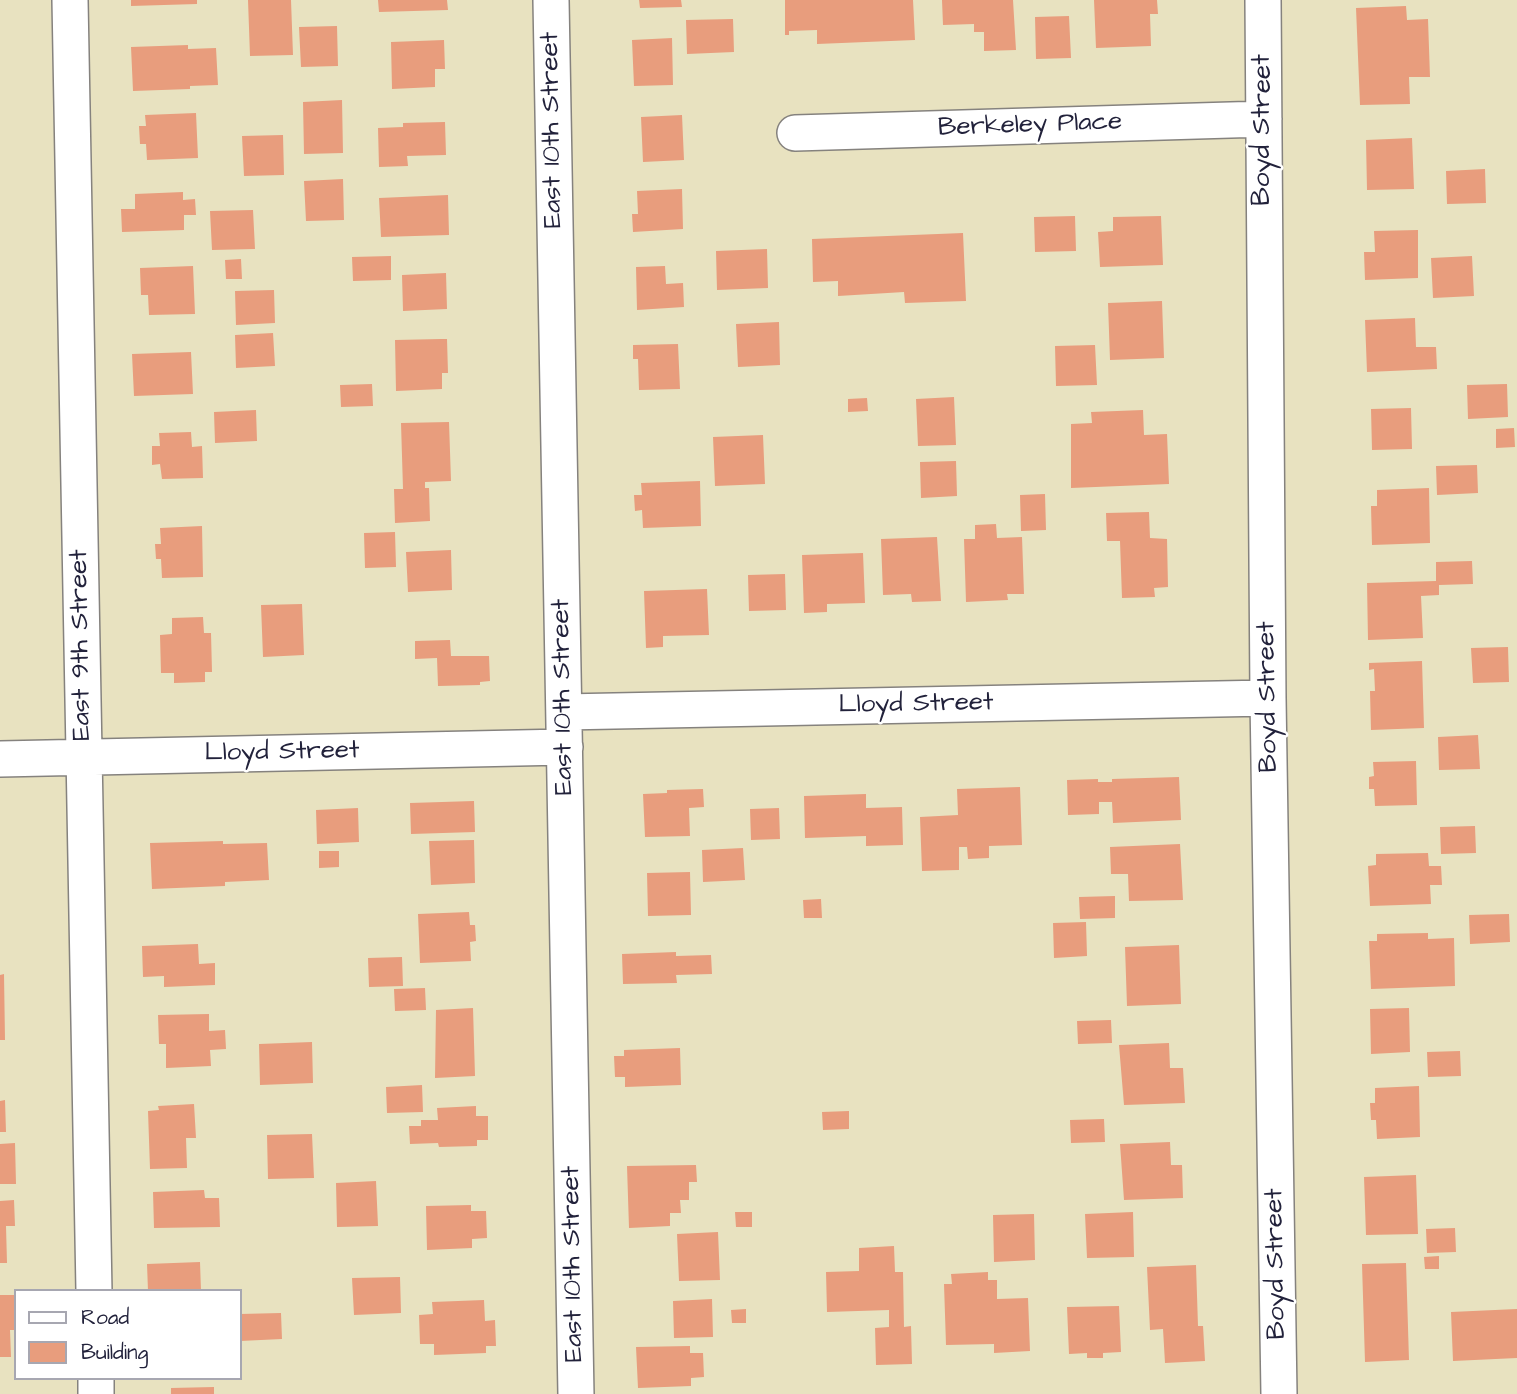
<!DOCTYPE html>
<html>
<head>
<meta charset="utf-8">
<style>
  body { margin:0 }
  #map { position:relative; width:1517px; height:1394px; overflow:hidden; background:#e8e2c0; font-family:"Architects Daughter",sans-serif }
  canvas { display:block }
  .legend { position:absolute; left:14px; top:1289px; width:228px; height:91px; box-sizing:border-box; background:#fff; border:2px solid #a7a7b1; margin:0; padding:9px 12px; list-style:none; font-size:21px; color:#22223b }
  .legend li { display:flex; align-items:center; gap:14px; height:35px }
  .legend b { width:35px; border:2px solid #a7a7b1 }
</style>
</head>
<body>
<div id="map">
<canvas width="1517" height="1394"></canvas>
<ul class="legend">
<li><b style="height:9px;background:#fff"></b>Road</li>
<li><b style="height:19px;background:#e89d7d"></b>Building</li>
</ul>
</div>
<script>
const ctx = document.querySelector('canvas').getContext('2d');
ctx.lineJoin = 'round';
function paint(path, color) {
  ctx.fillStyle = color;
  ctx.fill(path, 'evenodd');
}
function toPath(rows) {
  const path = new Path2D();
  for (const r of rows) {
    path.moveTo(r[0], r[1]);
    for (let i = 2; i < r.length; i += 2) path.lineTo(r[i], r[i + 1]);
  }
  return path;
}
function stroke(path, color, width, dash) {
  ctx.strokeStyle = color;
  ctx.lineWidth = width;
  ctx.lineCap = dash ? 'butt' : 'round';
  ctx.setLineDash(dash || []);
  ctx.stroke(path);
}
function drawText(font, color, halo, rows, align = 'center') {
  ctx.font = font + ' "Architects Daughter",sans-serif';
  ctx.lineWidth = 5;
  ctx.setLineDash([]);
  ctx.textBaseline = 'middle';
  ctx.strokeStyle = halo;
  ctx.fillStyle = color;
  for (const [text, x, y, turn = 0] of rows) {
    ctx.save();
    ctx.translate(x, y);
    ctx.rotate((+turn || 0) * Math.PI / 180);
    ctx.textAlign = isNaN(turn) ? turn : align;
    if (halo) ctx.strokeText(text, 0, 0);
    ctx.fillText(text, 0, 0);
    ctx.restore();
  }
}
paint(toPath([
  [131,0,197,0,197,4,131,6],
  [248,0,291,0,293,55,250,56],
  [378,0,447,0,448,10,379,12],
  [639,0,681,0,682,7,640,8],
  [785,0,913,0,915,40,817,44,817,30,789,31,789,35,785,35],
  [942,0,1013,0,1016,50,984,51,984,32,974,32,974,24,943,25],
  [1094,0,1157,0,1158,14,1150,14,1151,46,1096,48],
  [1406,6,1407,20,1428,19,1430,77,1409,77,1410,104,1360,105,1356,8],
  [1069,16,1071,58,1036,59,1035,17],
  [733,19,734,52,687,54,686,20],
  [337,26,338,66,301,67,299,27],
  [672,38,673,85,634,86,632,40],
  [444,40,445,69,435,69,435,87,392,89,391,42],
  [188,45,188,49,216,48,218,85,190,86,190,89,133,91,131,47],
  [342,100,343,153,304,154,303,102],
  [196,113,198,158,147,160,146,144,140,144,139,126,146,126,145,115],
  [682,115,684,160,643,162,641,117],
  [445,122,446,155,407,156,408,166,379,167,378,128,403,127,403,123],
  [283,135,284,175,244,176,242,136],
  [1412,138,1414,189,1367,190,1366,140],
  [1485,169,1486,203,1447,204,1446,171],
  [343,179,344,220,306,221,304,181],
  [682,189,683,229,633,232,632,214,638,214,637,191],
  [183,192,183,200,195,199,196,215,184,215,184,230,122,232,121,209,135,209,135,194],
  [448,195,449,235,381,237,379,198],
  [253,210,255,249,212,250,210,211],
  [1075,216,1076,251,1035,252,1034,217],
  [1161,216,1163,265,1100,267,1098,232,1113,231,1113,217],
  [1418,230,1418,278,1365,280,1364,252,1375,252,1374,231],
  [963,233,966,301,905,303,904,292,838,296,838,281,813,282,812,239],
  [767,249,768,288,717,290,716,251],
  [391,256,391,280,353,281,352,257],
  [1472,256,1474,296,1433,298,1431,258],
  [241,259,242,279,226,279,225,260],
  [193,266,195,314,149,315,148,295,141,295,140,268],
  [665,266,666,284,683,283,684,307,637,310,636,267],
  [446,273,447,309,403,311,402,275],
  [274,290,275,323,236,325,235,291],
  [1162,301,1164,358,1110,360,1108,303],
  [1415,318,1416,347,1436,347,1437,369,1367,372,1365,320],
  [779,322,780,365,738,367,736,324],
  [273,333,275,366,236,368,235,335],
  [441,339,447,339,448,373,442,373,442,389,396,391,395,340],
  [678,344,680,389,639,390,638,359,633,359,633,345],
  [1095,345,1097,385,1056,386,1055,346],
  [191,352,193,394,134,396,132,354],
  [372,384,373,406,341,407,340,385],
  [1507,384,1508,417,1468,419,1467,385],
  [954,397,956,445,918,446,916,399],
  [867,398,868,411,848,412,848,399],
  [1411,408,1412,449,1372,450,1371,409],
  [256,410,257,441,215,443,214,412],
  [1143,410,1144,435,1167,434,1169,484,1071,488,1071,424,1092,423,1091,412],
  [449,422,451,481,425,482,425,488,429,488,430,521,395,523,394,489,403,489,401,423],
  [1514,428,1515,447,1496,448,1496,429],
  [191,432,192,447,202,446,203,478,162,479,160,464,152,465,152,446,160,446,159,433],
  [763,435,765,484,715,486,713,437],
  [956,461,957,496,921,498,920,462],
  [1477,465,1478,493,1437,495,1436,466],
  [700,481,701,526,643,528,642,510,635,511,634,495,642,495,641,483],
  [1429,488,1430,543,1372,545,1371,506,1377,506,1377,490],
  [1045,494,1046,530,1021,531,1020,495],
  [1149,512,1150,538,1167,539,1168,587,1154,588,1155,597,1122,598,1120,541,1107,541,1106,513],
  [996,524,997,538,1022,537,1024,594,1007,594,1008,600,966,602,964,539,975,539,975,525],
  [202,526,203,577,162,578,161,559,156,559,155,544,161,544,160,528],
  [395,532,396,567,365,568,364,533],
  [937,537,941,601,912,602,911,594,883,595,881,539],
  [451,550,452,590,408,592,406,552],
  [863,553,865,603,827,604,827,612,804,613,802,555],
  [1472,561,1473,584,1439,585,1439,595,1421,596,1423,638,1368,640,1367,583,1436,581,1436,562],
  [785,574,786,610,749,611,748,575],
  [707,589,709,635,663,636,663,647,646,648,644,591],
  [302,604,304,655,263,657,261,605],
  [203,617,204,633,211,633,212,672,205,672,205,682,174,683,174,673,161,673,160,635,172,634,172,618],
  [450,640,451,656,489,656,490,681,480,682,480,685,438,686,437,658,415,659,415,641],
  [1508,647,1509,682,1473,683,1471,648],
  [1422,661,1424,728,1371,730,1370,691,1375,691,1374,669,1369,670,1369,663],
  [1478,735,1480,769,1439,770,1438,737],
  [1416,761,1417,805,1375,806,1374,789,1369,789,1369,777,1374,776,1373,762],
  [1179,777,1181,820,1113,823,1112,802,1099,802,1099,814,1068,815,1067,780,1098,779,1098,782,1112,782,1112,779],
  [1020,787,1022,845,989,846,989,858,968,859,967,847,959,847,959,870,922,871,920,817,958,815,957,789],
  [703,789,704,807,689,808,690,836,645,837,643,794,667,793,667,790],
  [866,794,866,808,902,807,903,845,866,846,866,836,805,838,804,796],
  [474,801,475,832,411,834,410,803],
  [358,808,359,842,317,844,316,810],
  [779,808,780,839,751,840,750,809],
  [1475,826,1476,853,1441,854,1440,827],
  [474,840,475,883,431,885,429,841],
  [223,841,223,844,267,843,269,880,225,882,225,886,152,889,150,843],
  [1180,844,1183,900,1129,901,1128,874,1111,874,1110,847],
  [743,848,745,880,703,882,702,850],
  [319,851,339,851,339,867,319,868],
  [1428,853,1429,866,1441,866,1442,885,1430,885,1431,904,1370,906,1368,866,1376,865,1376,854],
  [690,872,691,915,648,916,647,873],
  [1115,896,1115,918,1080,919,1079,897],
  [821,899,822,918,804,918,803,900],
  [469,912,470,925,475,925,476,941,470,942,471,961,420,963,418,914],
  [1509,914,1510,942,1470,944,1469,915],
  [1086,922,1087,956,1054,958,1053,923],
  [1428,933,1428,939,1454,938,1455,986,1371,989,1369,941,1377,941,1377,934],
  [198,944,199,964,215,963,215,985,164,987,164,976,143,977,142,946],
  [1179,945,1181,1004,1127,1006,1125,947],
  [676,952,676,956,711,955,712,974,676,975,677,983,623,984,622,954],
  [402,957,403,986,369,987,368,958],
  [4,974,5,1040,0,1040,0,975],
  [425,988,426,1010,395,1011,394,989],
  [473,1008,475,1076,435,1078,436,1010],
  [1409,1008,1410,1052,1371,1054,1370,1009],
  [209,1014,209,1031,225,1030,226,1049,210,1050,211,1066,166,1068,166,1044,159,1044,158,1015],
  [1111,1020,1112,1043,1078,1044,1077,1021],
  [312,1042,313,1083,260,1085,259,1044],
  [1169,1043,1170,1068,1183,1068,1185,1103,1124,1105,1119,1045],
  [680,1048,681,1085,625,1087,625,1077,615,1077,614,1056,624,1056,624,1050],
  [1460,1051,1461,1076,1428,1077,1427,1052],
  [422,1085,423,1112,387,1113,386,1087],
  [1419,1086,1420,1137,1377,1139,1376,1120,1371,1120,1370,1103,1375,1103,1375,1088],
  [5,1100,6,1132,0,1132,0,1101],
  [194,1104,196,1138,186,1138,187,1168,150,1169,148,1111,159,1110,158,1106],
  [476,1106,476,1116,488,1116,488,1140,477,1140,477,1146,439,1147,438,1143,410,1144,409,1126,421,1126,421,1120,438,1120,437,1108],
  [849,1111,849,1129,823,1130,822,1112],
  [1104,1119,1105,1142,1071,1143,1070,1120],
  [312,1134,314,1178,268,1179,267,1135],
  [1170,1142,1171,1165,1182,1165,1183,1198,1124,1200,1120,1144],
  [15,1143,16,1184,0,1184,0,1144],
  [696,1165,697,1182,689,1182,689,1200,680,1200,681,1213,670,1213,670,1226,629,1228,627,1166],
  [1416,1175,1418,1234,1366,1235,1364,1177],
  [376,1181,378,1226,337,1227,336,1183],
  [204,1190,205,1198,219,1198,220,1227,154,1228,153,1192],
  [14,1200,15,1226,6,1226,7,1263,0,1263,0,1201],
  [471,1205,471,1211,486,1211,487,1238,472,1239,472,1248,427,1250,426,1206],
  [735,1212,752,1212,752,1227,736,1227],
  [1133,1212,1134,1257,1087,1258,1085,1214],
  [1034,1214,1035,1260,994,1262,993,1215],
  [1455,1228,1456,1252,1427,1253,1426,1229],
  [718,1232,720,1280,679,1281,677,1234],
  [894,1246,895,1272,903,1272,904,1327,911,1326,912,1364,876,1365,875,1328,889,1327,889,1310,827,1312,826,1272,859,1271,859,1248],
  [1439,1256,1439,1269,1425,1269,1424,1257],
  [200,1262,201,1291,148,1291,147,1264],
  [1406,1263,1409,1360,1365,1362,1362,1264],
  [1196,1265,1198,1326,1203,1326,1205,1361,1165,1363,1163,1329,1150,1330,1147,1267],
  [988,1272,988,1280,997,1280,997,1299,1028,1298,1030,1351,994,1353,994,1344,946,1345,944,1284,952,1284,951,1274],
  [400,1277,401,1313,354,1315,352,1278],
  [0,1295,16,1295,16,1330,10,1330,11,1357,0,1357],
  [712,1299,713,1337,674,1338,673,1301],
  [484,1300,485,1321,495,1320,496,1346,486,1346,486,1353,434,1355,434,1344,420,1344,419,1315,433,1314,432,1302],
  [1119,1306,1121,1352,1103,1353,1103,1358,1087,1358,1087,1353,1069,1354,1067,1307],
  [746,1309,746,1323,732,1323,731,1310],
  [1517,1309,1517,1358,1453,1361,1451,1312],
  [281,1313,282,1339,240,1341,240,1314],
  [690,1346,690,1353,703,1353,704,1377,691,1378,691,1386,638,1388,636,1347],
  [214,1387,214,1394,171,1394,171,1388]
]), '#e89d7d');
const minor = toPath([
  [70,0,94,1291],
  [551,0,576,1394],
  [1263,0,1268,698,1279,1394],
  [795,133,1264,119],
  [564,712,1268,698],
  [0,759,565,747],
  [96,1378,96,1394]
]);
stroke(minor, '#85827e', 38);
stroke(minor, '#fff', 35);
drawText('26px', '#22223b', '#fff', [
  ["Berkeley Place",1030,126,-2],
  ["East 10th Street",553,130,-91],
  ["Boyd Street",1264,130,-90],
  ["East 9th Street",82,645,-91],
  ["East 10th Street",564,697,-91],
  ["Boyd Street",1269,697,-91],
  ["Lloyd Street",916,705,-1],
  ["Lloyd Street",282,753,-1],
  ["East 10th Street",574,1264,-91],
  ["Boyd Street",1277,1264,-91]
]);
</script>
</body>
</html>
